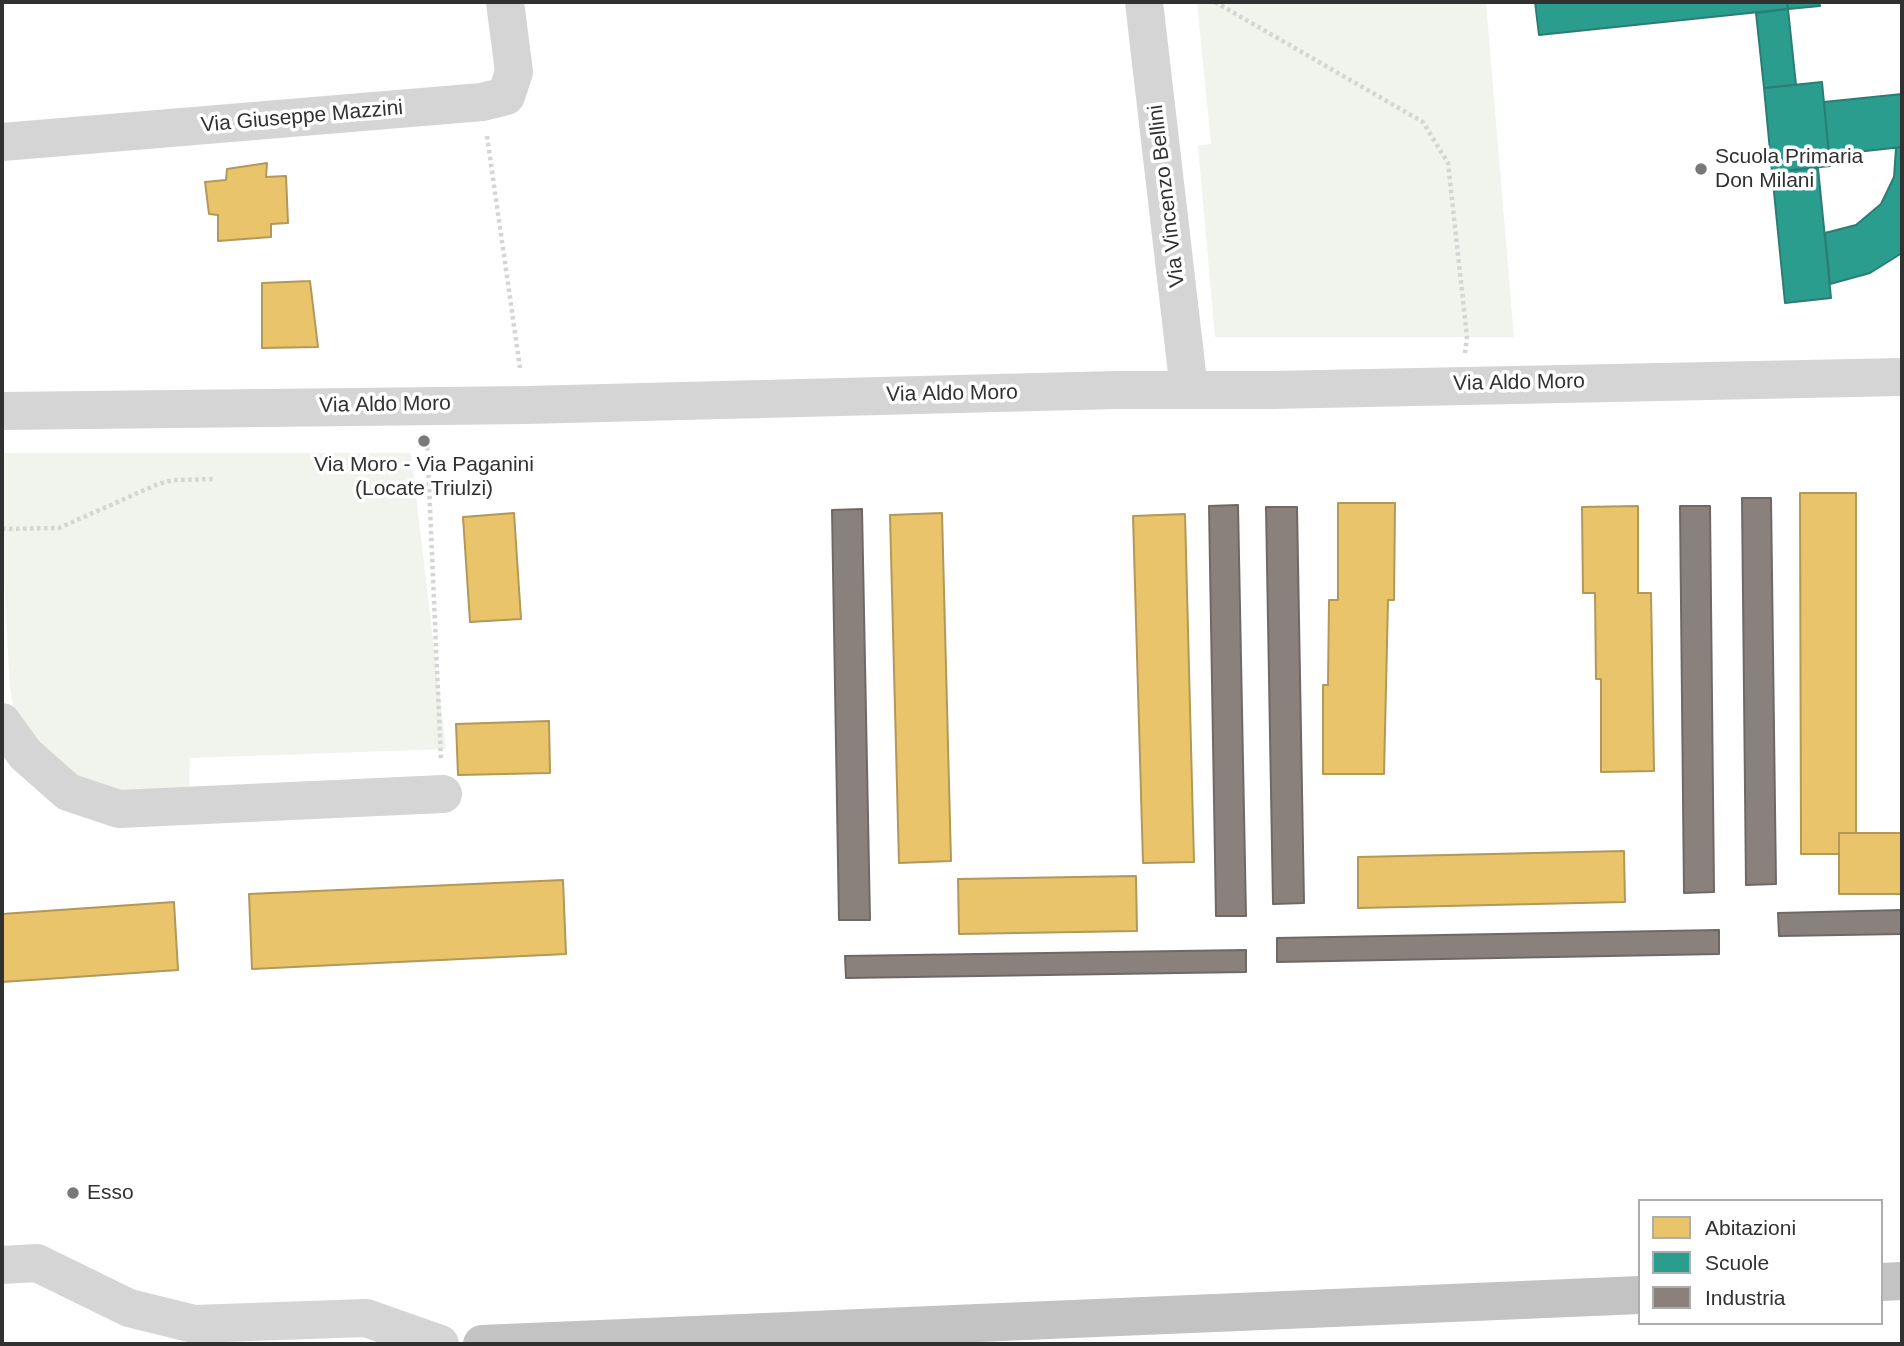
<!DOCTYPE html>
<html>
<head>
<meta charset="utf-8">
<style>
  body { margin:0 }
  #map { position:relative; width:1904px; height:1346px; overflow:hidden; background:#fff; font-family:Helvetica,sans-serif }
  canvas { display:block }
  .frame { position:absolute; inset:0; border:4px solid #313131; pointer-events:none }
  .legend { position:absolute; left:1638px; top:1199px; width:245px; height:126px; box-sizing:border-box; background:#fff; border:2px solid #adadad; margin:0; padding:9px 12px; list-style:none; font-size:21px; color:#313131 }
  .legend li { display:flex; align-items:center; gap:14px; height:35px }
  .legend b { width:35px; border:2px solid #adadad }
</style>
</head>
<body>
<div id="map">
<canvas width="1904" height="1346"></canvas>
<div class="frame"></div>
<ul class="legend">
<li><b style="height:19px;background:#e9c46a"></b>Abitazioni</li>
<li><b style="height:19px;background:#2a9d8f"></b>Scuole</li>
<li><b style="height:19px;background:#8a817c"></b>Industria</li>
</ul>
</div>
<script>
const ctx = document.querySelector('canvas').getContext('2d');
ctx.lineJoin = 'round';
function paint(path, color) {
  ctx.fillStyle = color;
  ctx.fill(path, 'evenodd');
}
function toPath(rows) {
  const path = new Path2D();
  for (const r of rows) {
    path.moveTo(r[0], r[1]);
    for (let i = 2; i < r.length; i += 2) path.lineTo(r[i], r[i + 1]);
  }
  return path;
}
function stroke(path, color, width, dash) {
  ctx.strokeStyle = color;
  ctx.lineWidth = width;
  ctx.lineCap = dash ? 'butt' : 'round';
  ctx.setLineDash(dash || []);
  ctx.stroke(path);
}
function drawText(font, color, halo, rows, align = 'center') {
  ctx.font = font + ' Helvetica,sans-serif';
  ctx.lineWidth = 7;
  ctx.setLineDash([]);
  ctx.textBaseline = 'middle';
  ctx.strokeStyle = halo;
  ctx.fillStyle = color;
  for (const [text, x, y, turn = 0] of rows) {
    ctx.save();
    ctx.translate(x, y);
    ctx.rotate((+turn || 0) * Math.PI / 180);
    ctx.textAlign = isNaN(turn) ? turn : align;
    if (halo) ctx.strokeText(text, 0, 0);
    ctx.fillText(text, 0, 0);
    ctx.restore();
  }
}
paint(toPath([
  [1197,2,1486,2,1514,337,1215,337,1198,146,1211,144],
  [4,453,411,453,446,749,190,758,189,794,123,794,71,779,16,719,10,690,2,546]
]), '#f1f4ec');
const homes = toPath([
  [267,163,266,177,286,176,288,223,271,224,271,237,218,241,218,215,209,214,205,182,226,180,227,169,267,163],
  [310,281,318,347,262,348,262,283,310,281],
  [1800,493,1856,493,1856,833,1839,833,1839,854,1801,854,1800,493],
  [1338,503,1395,503,1394,600,1388,600,1384,774,1323,774,1323,685,1328,685,1329,600,1338,600,1338,503],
  [1638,506,1638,593,1651,593,1654,771,1601,772,1601,679,1596,679,1595,593,1583,593,1582,507,1638,506],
  [514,513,521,619,470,622,463,517,514,513],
  [942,513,951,861,899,863,890,515,942,513],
  [1185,514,1194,862,1143,863,1133,516,1185,514],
  [549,721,550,773,458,775,456,724,549,721],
  [1839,833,1902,833,1902,894,1839,894,1839,833],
  [1624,851,1625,902,1358,908,1358,857,1624,851],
  [1136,876,1137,931,959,934,958,879,1136,876],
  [563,880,566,954,252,969,249,894,563,880],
  [174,902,178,970,2,982,2,914,174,902]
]);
paint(homes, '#e9c46a');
stroke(homes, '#b29859', 2);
const schools = toPath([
  [1535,2,1787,2,1788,9,1539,35,1535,2],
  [1787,2,1819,2,1820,6,1788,9,1787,2],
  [1788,9,1796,85,1764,88,1756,13,1788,9],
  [1822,82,1830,166,1772,172,1764,88,1822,82],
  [1902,94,1902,147,1829,155,1824,102,1902,94],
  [1902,147,1902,253,1870,273,1830,284,1825,233,1856,225,1881,204,1894,177,1896,148,1902,147],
  [1818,168,1831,298,1785,303,1772,172,1818,168]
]);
paint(schools, '#2a9d8f');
stroke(schools, '#2c7d73', 2);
const industry = toPath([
  [1742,498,1771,498,1776,884,1746,885,1742,498],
  [1238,505,1246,916,1216,916,1209,506,1238,505],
  [1680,506,1710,506,1714,892,1684,893,1680,506],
  [1266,507,1297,507,1304,903,1273,904,1266,507],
  [862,509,870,920,839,920,832,510,862,509],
  [1902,910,1902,934,1779,936,1778,913,1902,910],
  [1719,930,1719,954,1277,962,1277,938,1719,930],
  [1246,950,1246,972,846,978,845,956,1246,950]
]);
paint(industry, '#8a817c');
stroke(industry, '#6f6966', 2);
stroke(toPath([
  [1215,2,1423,122,1448,163,1467,337,1465,353],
  [487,136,520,368],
  [427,440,441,760],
  [2,529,59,528,158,484,173,480,215,479]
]), '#d5d5d5', 4.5, [3.5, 3.5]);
stroke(toPath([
  [1144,2,1189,390],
  [2,142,482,102,506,96,514,72,505,2],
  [2,411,526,405,1116,390,1271,390,1902,377],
  [2,722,25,754,68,792,119,809,443,794],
  [2,1265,37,1263,129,1308,194,1324,366,1318,440,1344]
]), '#d5d5d5', 38);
stroke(toPath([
  [1881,1282,1902,1281],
  [482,1344,1640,1295]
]), '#c3c3c3', 38);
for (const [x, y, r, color] of [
  [1701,169,7,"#797979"],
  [424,441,7,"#797979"],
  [73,1193,7,"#797979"]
]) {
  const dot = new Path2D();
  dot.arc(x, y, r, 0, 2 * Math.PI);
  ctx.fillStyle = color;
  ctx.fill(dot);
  stroke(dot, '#fff', 2.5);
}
drawText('21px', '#313131', '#fff', [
  ["Via Giuseppe Mazzini",302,117,-5],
  ["Via Vincenzo Bellini",1167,196,-97],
  ["Via Aldo Moro",1519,383,-1],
  ["Via Aldo Moro",952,394,-1],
  ["Via Aldo Moro",385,405,-1]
]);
drawText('21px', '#313131', '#fff', [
  ["Scuola Primaria",1715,157],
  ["Don Milani",1715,181],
  ["Via Moro - Via Paganini",424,465,"center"],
  ["(Locate Triulzi)",424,489,"center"],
  ["Esso",87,1193]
], 'left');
</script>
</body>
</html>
